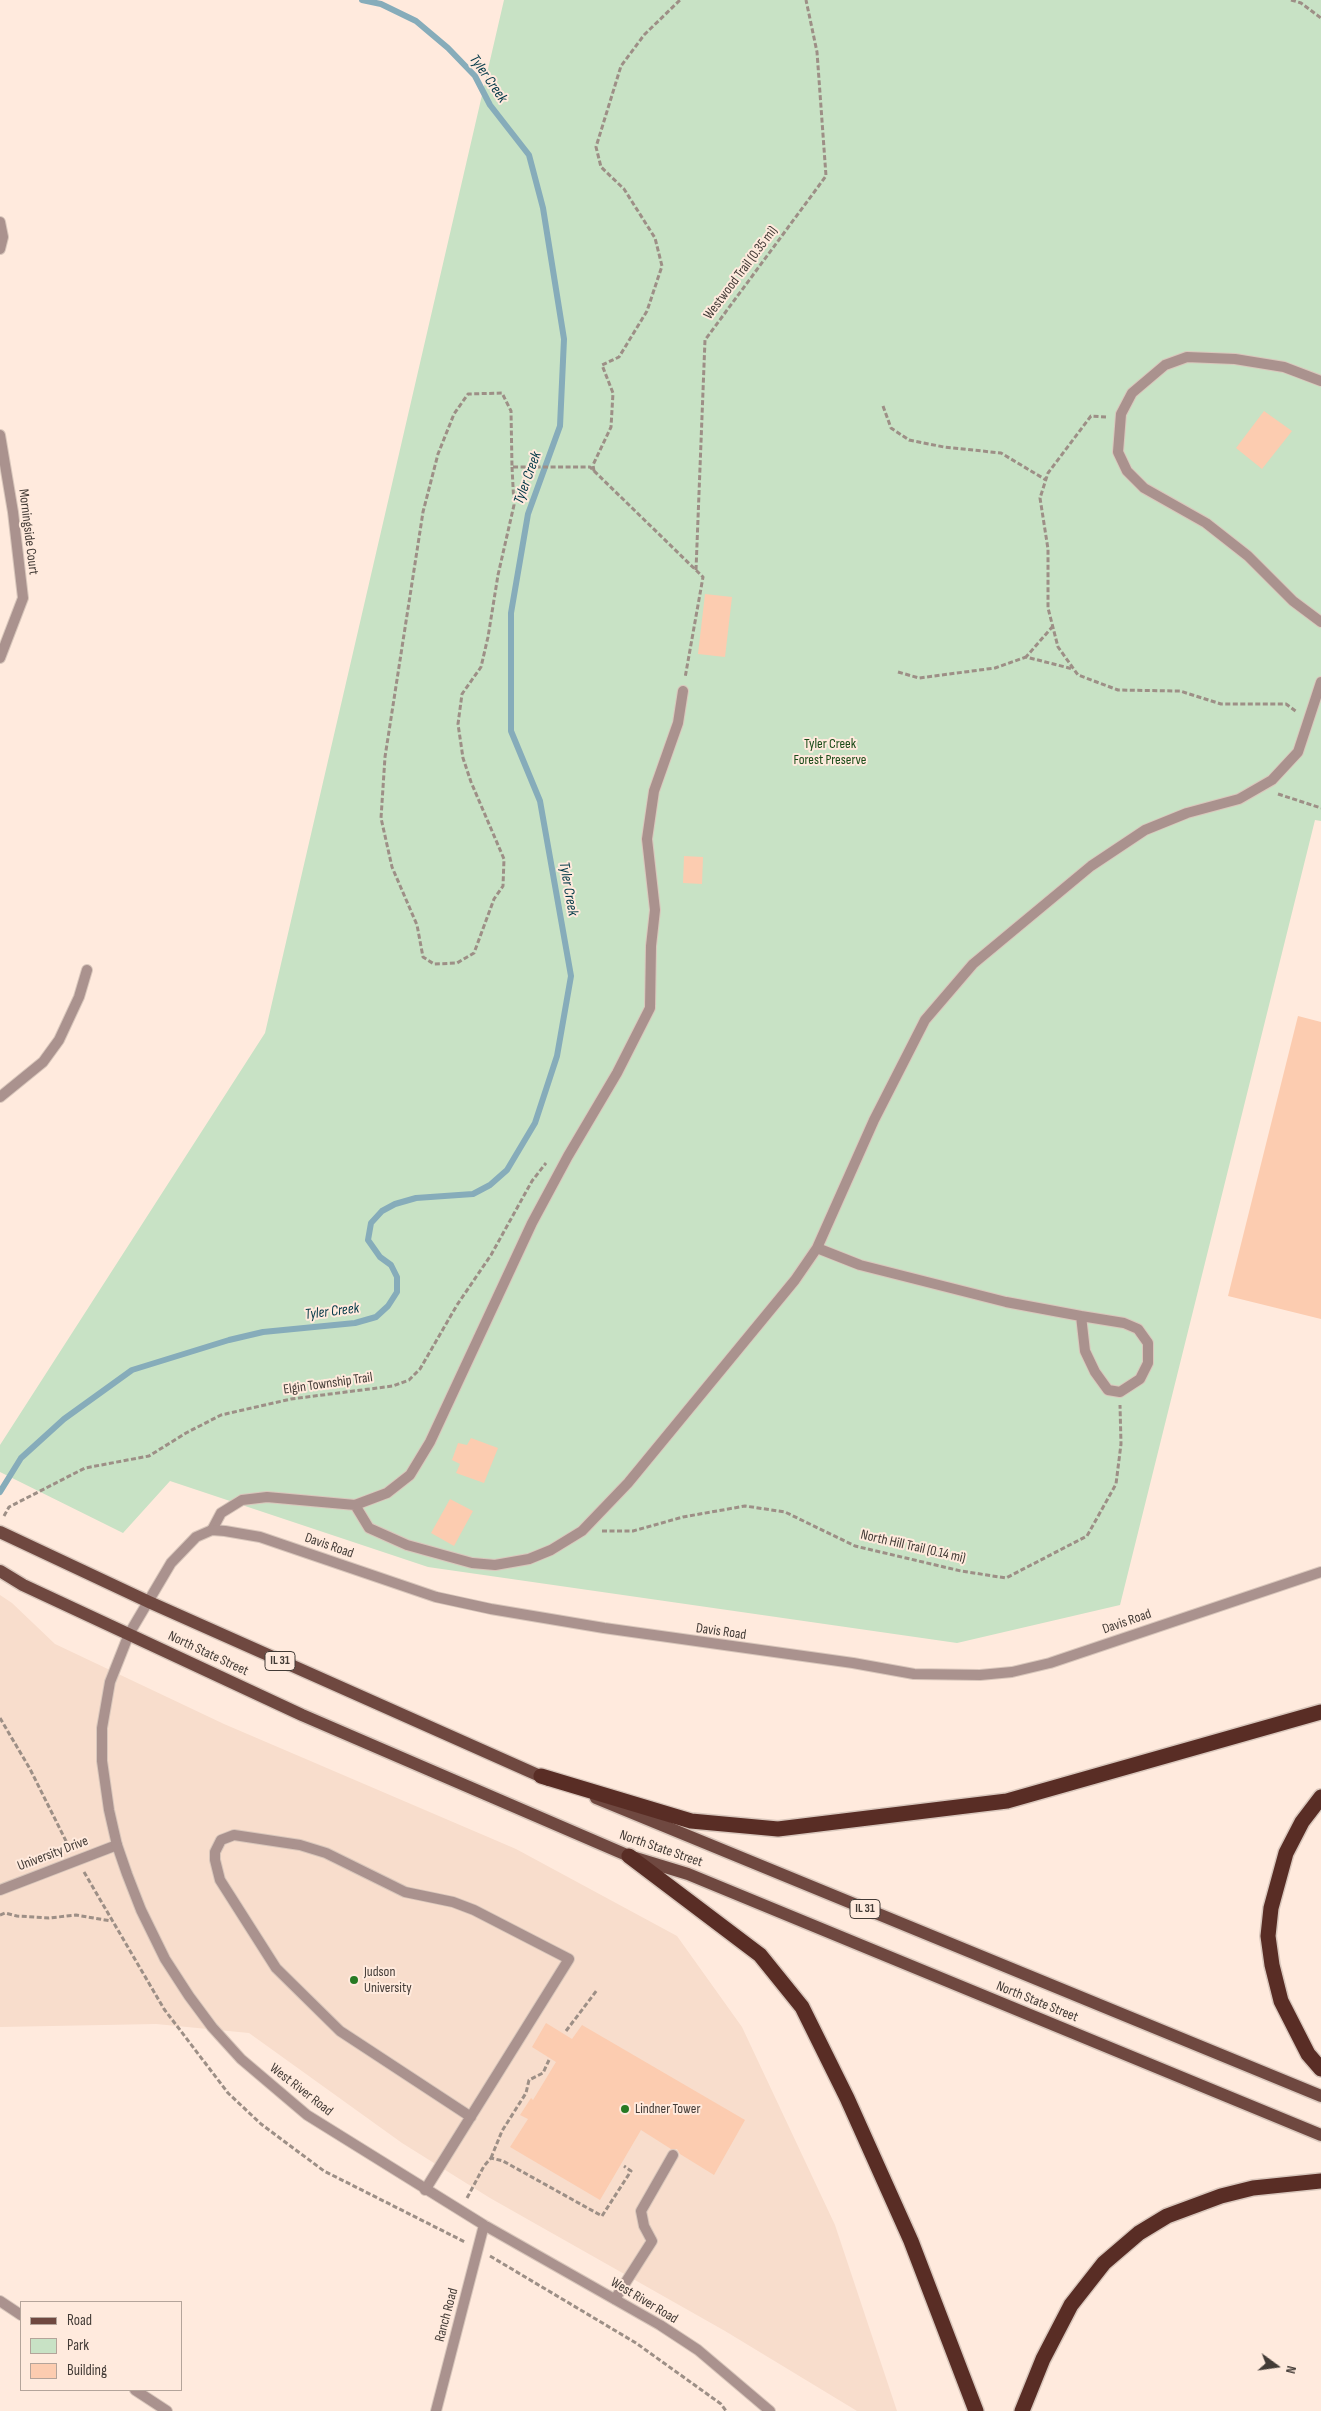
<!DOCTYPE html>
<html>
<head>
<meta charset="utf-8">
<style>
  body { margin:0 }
  #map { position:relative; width:1321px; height:2411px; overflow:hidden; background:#ffeadd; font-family:"Sofia Sans Condensed",sans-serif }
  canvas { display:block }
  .legend { position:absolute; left:20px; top:2301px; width:162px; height:90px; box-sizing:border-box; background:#ffeadd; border:1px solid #b4a49a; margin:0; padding:6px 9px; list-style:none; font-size:15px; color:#433b36 }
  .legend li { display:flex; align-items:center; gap:10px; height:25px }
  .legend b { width:25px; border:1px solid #b4a49a }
  .north { position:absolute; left:1251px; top:2341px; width:50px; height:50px; -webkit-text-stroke:4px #ffeadd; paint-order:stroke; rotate:104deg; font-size:14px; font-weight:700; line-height:20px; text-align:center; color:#433b36 }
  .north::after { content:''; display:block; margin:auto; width:18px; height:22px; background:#433b36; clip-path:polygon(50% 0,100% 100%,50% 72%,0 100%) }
</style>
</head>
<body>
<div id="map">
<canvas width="1321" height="2411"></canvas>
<ul class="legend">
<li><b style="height:6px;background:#6f4840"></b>Road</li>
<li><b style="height:14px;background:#c8e2c5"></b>Park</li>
<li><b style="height:14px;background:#fcccb0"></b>Building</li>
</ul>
<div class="north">N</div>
</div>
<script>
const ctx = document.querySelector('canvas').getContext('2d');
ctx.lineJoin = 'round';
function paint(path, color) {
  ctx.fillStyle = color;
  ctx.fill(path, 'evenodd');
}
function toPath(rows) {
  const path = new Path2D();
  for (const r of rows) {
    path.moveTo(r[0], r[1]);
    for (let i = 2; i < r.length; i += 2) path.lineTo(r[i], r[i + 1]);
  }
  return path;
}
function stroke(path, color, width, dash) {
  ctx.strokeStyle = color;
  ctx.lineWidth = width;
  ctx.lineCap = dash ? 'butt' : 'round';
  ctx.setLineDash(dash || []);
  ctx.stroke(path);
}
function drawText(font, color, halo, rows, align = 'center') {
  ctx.font = font + ' "Sofia Sans Condensed",sans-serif';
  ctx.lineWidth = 4;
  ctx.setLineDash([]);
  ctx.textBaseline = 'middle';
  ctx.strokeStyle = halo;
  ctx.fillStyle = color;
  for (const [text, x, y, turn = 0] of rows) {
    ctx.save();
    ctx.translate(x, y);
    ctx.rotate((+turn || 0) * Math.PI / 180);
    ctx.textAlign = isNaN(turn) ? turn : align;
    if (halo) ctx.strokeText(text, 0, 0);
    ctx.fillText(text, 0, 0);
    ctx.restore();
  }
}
paint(toPath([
  [0,1595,12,1603,55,1644,224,1724,516,1849,677,1936,742,2027,835,2225,897,2411,857,2411,725,2331,490,2198,402,2143,249,2033,156,2024,0,2027]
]), '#f8ddcc');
paint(toPath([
  [504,0,1321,0,1321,821,1315,820,1120,1605,957,1643,428,1567,170,1481,123,1533,0,1472,0,1445,265,1033]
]), '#c8e2c5');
stroke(toPath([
  [0,1492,21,1458,64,1419,132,1370,229,1340,263,1332,355,1323,376,1317,388,1306,397,1292,397,1277,391,1265,380,1257,368,1240,371,1223,382,1211,395,1204,416,1198,473,1194,490,1185,507,1170,535,1123,557,1056,571,976,540,801,511,731,511,613,528,514,560,426,564,339,543,208,529,155,490,105,475,76,448,48,416,21,381,4,362,0]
]), '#86acba', 6);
paint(toPath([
  [1264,411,1292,431,1262,469,1236,448],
  [705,594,732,597,725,657,698,654],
  [684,856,703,857,702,884,683,883],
  [1298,1016,1321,1022,1321,1319,1228,1296],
  [471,1438,498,1448,484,1483,456,1473,460,1464,452,1460,458,1443,467,1445],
  [450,1499,473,1511,454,1546,431,1533],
  [546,2023,572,2039,582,2025,745,2120,714,2175,680,2154,677,2149,671,2149,641,2130,600,2200,510,2147,528,2119,520,2115,531,2098,533,2100,556,2062,532,2047]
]), '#fcccb0');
const service = toPath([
  [0,222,3,237,0,249],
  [1321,381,1284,367,1235,359,1187,357,1165,365,1132,393,1121,414,1118,452,1127,471,1144,488,1206,523,1248,556,1293,601,1321,622],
  [817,1248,860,1265,1006,1302,1081,1316,1085,1351,1095,1372,1108,1390,1120,1392,1140,1379,1148,1363,1148,1343,1138,1329,1124,1323,1081,1316],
  [355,1505,369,1528,407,1545,472,1563,495,1565,529,1559,551,1550,582,1531,628,1483,795,1280,817,1248,874,1120,925,1020,973,964,1091,866,1145,830,1187,813,1239,799,1272,780,1298,752,1321,682],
  [212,1530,221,1513,242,1500,267,1497,355,1505,387,1493,410,1475,430,1442,532,1223,568,1156,617,1073,650,1008,651,946,655,910,647,839,654,791,678,723,683,691],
  [0,1890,117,1845],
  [425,2190,569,1959,474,1910,453,1902,405,1892,326,1853,300,1845,234,1835,221,1840,215,1852,215,1860,220,1880,276,1968,340,2031,471,2117],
  [615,2299,652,2241,644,2226,641,2211,673,2155]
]);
const minor = toPath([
  [0,435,13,512,23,598,0,658],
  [0,1097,43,1062,59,1040,79,997,87,970],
  [0,2301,21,2315],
  [135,2390,167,2411],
  [436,2411,484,2225],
  [770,2411,698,2350,660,2325,484,2225,307,2115,241,2059,212,2027,189,1996,165,1959,141,1910,127,1874,117,1845,109,1810,102,1761,102,1728,110,1682,129,1634,171,1563,196,1537,212,1530,225,1531,260,1537,436,1597,491,1609,604,1628,853,1663,914,1674,980,1675,1012,1672,1050,1663,1321,1572]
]);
const primary = toPath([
  [0,1532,149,1602,549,1780],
  [0,1571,23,1585,302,1715,629,1856,688,1874,1321,2135],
  [596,1798,1321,2096]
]);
const motorway = toPath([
  [541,1776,691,1821,778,1829,1007,1801,1321,1712],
  [1321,1797,1302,1822,1286,1853,1271,1908,1268,1936,1272,1965,1281,2001,1308,2054,1321,2069],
  [629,1856,760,1955,802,2007,847,2098,911,2241,976,2411],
  [1022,2411,1043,2359,1071,2305,1104,2263,1139,2233,1167,2216,1221,2196,1253,2188,1321,2181]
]);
stroke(service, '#d9c7bc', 12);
stroke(minor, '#d9c7bc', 12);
stroke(primary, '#d9c7bc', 15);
stroke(motorway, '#d9c7bc', 18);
stroke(toPath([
  [1291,0,1301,3,1321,18],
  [883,406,891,428,909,440,944,447,1001,453,1046,480],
  [1106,417,1091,416,1048,473,1040,498,1048,549,1048,608,1058,647,1078,675,1118,690,1180,691,1221,704,1286,704,1297,712],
  [512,467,514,505,498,575,488,637,481,667,462,694,458,724,463,758,471,782,504,859,503,886,494,899,474,953,457,963,434,964,423,957,417,925,392,867,381,818,385,757,423,512,438,454,454,414,468,394,502,393,511,411,512,467,590,467,703,577,685,678],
  [594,471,593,465,611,427,613,393,602,365,619,357,647,311,662,266,655,238,624,189,601,167,596,147,621,66,644,35,680,0],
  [696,570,705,340,826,176,817,52,806,0],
  [1053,626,1026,657,1073,669],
  [898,672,919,678,995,668,1026,657],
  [1278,794,1321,808],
  [4,1516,9,1507,85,1468,149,1456,186,1433,221,1415,291,1399,393,1386,409,1380,420,1369,457,1305,491,1255,532,1181,546,1163],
  [602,1531,633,1531,683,1517,745,1506,785,1512,855,1546,961,1571,1006,1578,1087,1536,1116,1484,1121,1444,1120,1405],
  [0,1718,30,1769,69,1847],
  [84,1872,164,2009,228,2093,261,2124,324,2171,465,2242],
  [0,1915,5,1913,17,1916,49,1918,76,1915,111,1921],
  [566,2031,597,1990],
  [491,2158,502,2131,526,2093,529,2080,543,2073,549,2060],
  [467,2198,484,2166,491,2158,503,2161,602,2216,631,2171,624,2166],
  [490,2256,636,2343,721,2404,726,2411]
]), '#9d8f86', 3, [5, 2.5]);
stroke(service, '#aa928e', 10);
stroke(minor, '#aa928e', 10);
stroke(primary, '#6f4840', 12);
stroke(motorway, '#592d25', 15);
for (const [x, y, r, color] of [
  [354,1980,5,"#277923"],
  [625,2109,5,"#277923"]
]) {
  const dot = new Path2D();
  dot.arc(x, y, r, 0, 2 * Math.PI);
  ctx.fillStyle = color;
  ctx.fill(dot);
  stroke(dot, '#ffeadd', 2);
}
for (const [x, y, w] of [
  [280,1661,30],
  [865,1909,30]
]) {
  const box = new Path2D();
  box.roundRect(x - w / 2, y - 9.5, w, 19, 4);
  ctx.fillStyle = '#ffeadd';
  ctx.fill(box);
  stroke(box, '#433b36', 1);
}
drawText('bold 12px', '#433b36', null, [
  ["IL 31",280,1661],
  ["IL 31",865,1909]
]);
drawText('14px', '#433b36', '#ffeadd', [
  ["Westwood Trail (0.35 mi)",741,273,-53],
  ["Morningside Court",28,532,83],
  ["Elgin Township Trail",328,1384,-8],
  ["Davis Road",329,1546,19],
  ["North Hill Trail (0.14 mi)",913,1547,13],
  ["Davis Road",1127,1622,-19],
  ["Davis Road",721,1632,8],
  ["North State Street",208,1654,25],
  ["North State Street",661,1849,19],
  ["University Drive",53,1854,-21],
  ["North State Street",1037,2002,22],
  ["West River Road",301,2090,38],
  ["West River Road",644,2301,31],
  ["Ranch Road",447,2315,-75]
]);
drawText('14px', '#1a4b18', '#ffeadd', [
  ["Tyler Creek",830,744],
  ["Forest Preserve",830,760]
]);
drawText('14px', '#433b36', '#ffeadd', [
  ["Judson",364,1972],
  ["University",364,1988],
  ["Lindner Tower",635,2109]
], 'left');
drawText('italic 15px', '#033948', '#ffeadd', [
  ["Tyler Creek",488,79,55],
  ["Tyler Creek",528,478,-70],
  ["Tyler Creek",568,889,80],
  ["Tyler Creek",332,1312,-7]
]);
</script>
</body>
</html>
